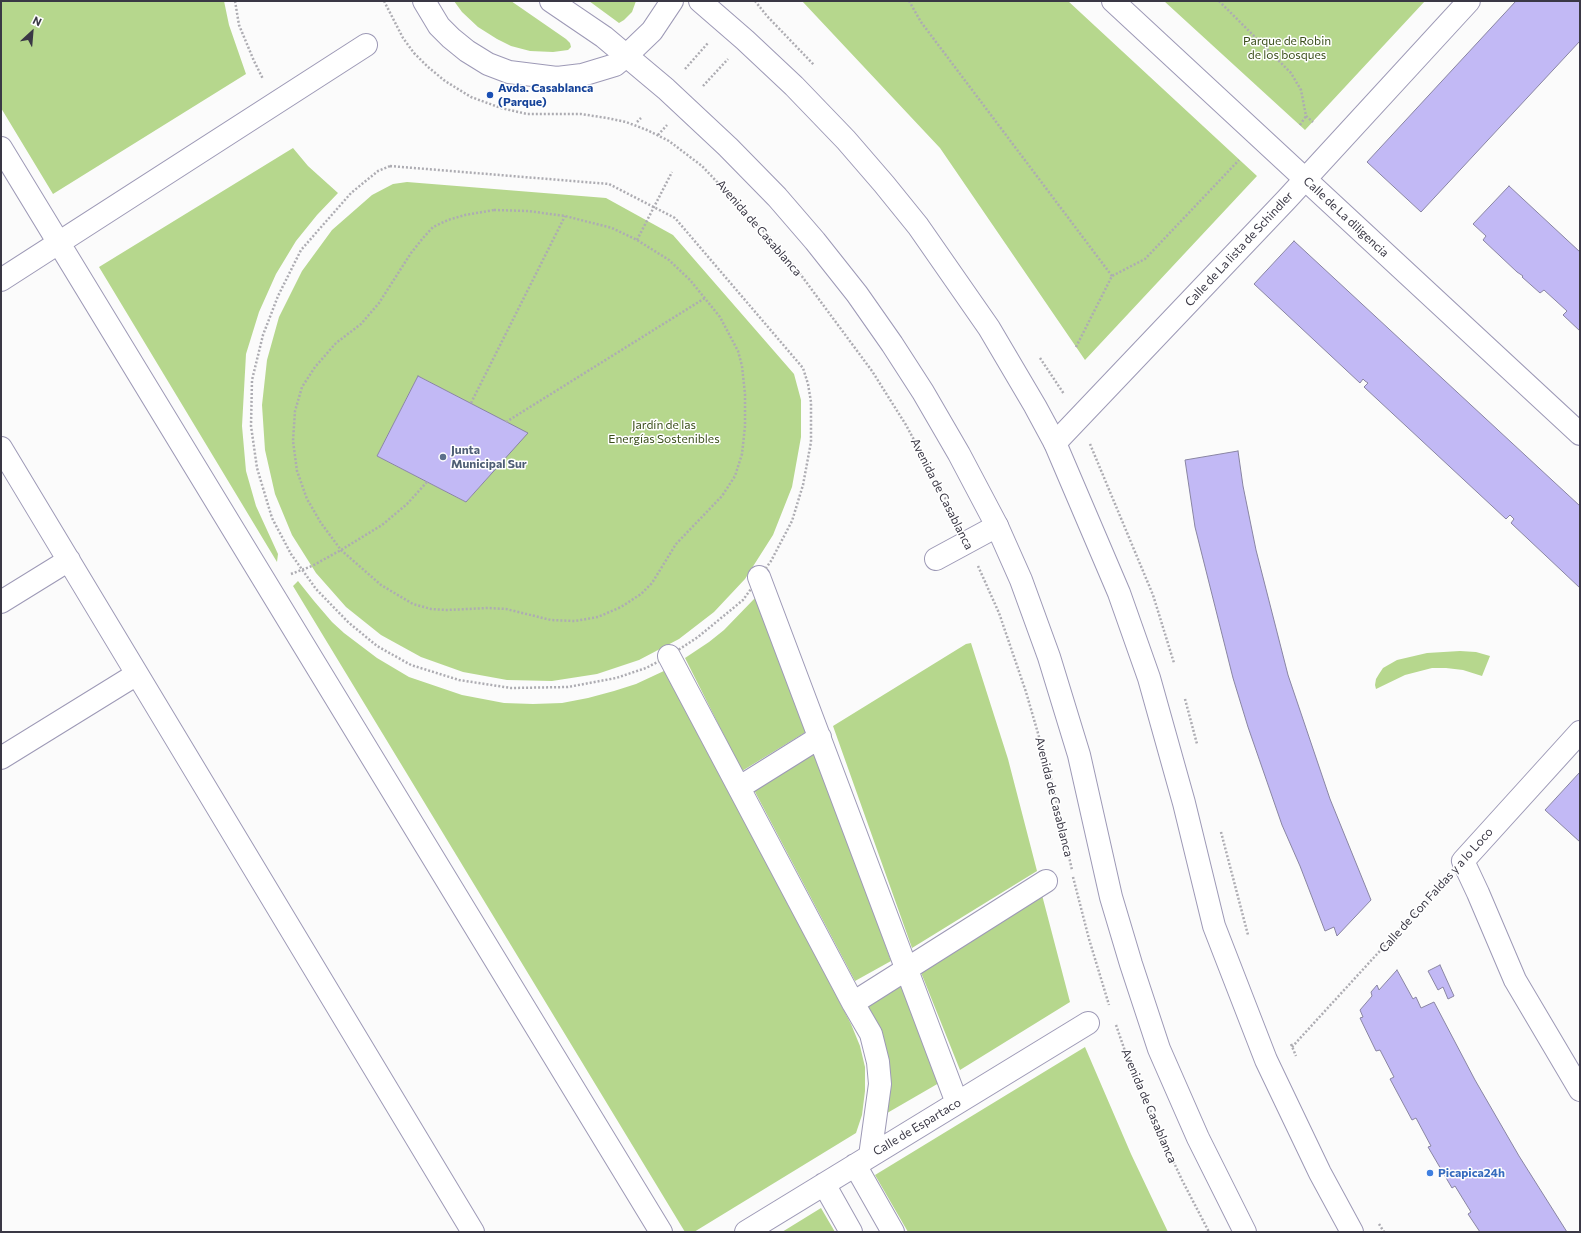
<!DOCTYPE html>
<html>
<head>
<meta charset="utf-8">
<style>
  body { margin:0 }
  #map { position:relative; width:1581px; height:1233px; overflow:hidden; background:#fbfbfb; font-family:Commissioner,sans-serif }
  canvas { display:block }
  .frame { position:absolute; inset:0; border:2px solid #3a3845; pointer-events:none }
  .north { position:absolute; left:12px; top:12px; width:40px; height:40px; -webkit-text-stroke:3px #fff; paint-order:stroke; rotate:26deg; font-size:11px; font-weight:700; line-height:16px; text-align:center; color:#3a3845 }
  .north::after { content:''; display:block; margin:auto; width:14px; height:18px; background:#3a3845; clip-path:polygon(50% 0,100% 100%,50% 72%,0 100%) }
</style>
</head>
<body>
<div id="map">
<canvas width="1581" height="1233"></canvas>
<div class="frame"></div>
<div class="north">N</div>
</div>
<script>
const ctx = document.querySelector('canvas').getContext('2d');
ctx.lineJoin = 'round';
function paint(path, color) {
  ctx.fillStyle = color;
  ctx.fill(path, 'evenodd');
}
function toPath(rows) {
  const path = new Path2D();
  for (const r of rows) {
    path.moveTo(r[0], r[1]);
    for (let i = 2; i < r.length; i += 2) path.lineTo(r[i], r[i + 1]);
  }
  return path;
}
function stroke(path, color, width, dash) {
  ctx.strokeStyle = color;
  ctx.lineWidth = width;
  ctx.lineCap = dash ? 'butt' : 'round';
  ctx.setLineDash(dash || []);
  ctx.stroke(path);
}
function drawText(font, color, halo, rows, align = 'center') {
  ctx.font = font + ' Commissioner,sans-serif';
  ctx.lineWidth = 3;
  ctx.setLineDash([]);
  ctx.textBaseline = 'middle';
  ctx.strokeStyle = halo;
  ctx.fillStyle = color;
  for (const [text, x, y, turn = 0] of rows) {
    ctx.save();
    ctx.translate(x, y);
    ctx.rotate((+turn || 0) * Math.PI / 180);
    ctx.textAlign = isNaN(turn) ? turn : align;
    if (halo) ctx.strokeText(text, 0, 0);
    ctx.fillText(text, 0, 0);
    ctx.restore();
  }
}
paint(toPath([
  [1,1,224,1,229,25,246,74,53,194,1,108],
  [454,1,511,1,566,39,570,43,571,47,568,50,553,52,530,51,511,46,497,39,478,27,462,12],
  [589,1,636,1,632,12,624,20,619,23],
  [802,1,1068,1,1257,176,1085,360,940,148],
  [1164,1,1425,1,1305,130],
  [293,148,308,166,338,193,317,215,296,241,276,274,259,312,246,354,242,426,246,471,256,506,278,554,277,562,99,267],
  [407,182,606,198,673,235,794,374,801,400,801,437,792,487,773,535,745,579,714,612,679,639,639,660,597,674,552,681,507,680,463,672,421,657,381,635,346,607,316,573,292,535,275,494,265,450,262,405,267,360,279,317,302,271,332,230,372,195,393,184],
  [418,376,527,433,466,502,377,456],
  [298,581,314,601,332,622,344,633,377,658,409,677,462,695,504,703,533,704,562,703,588,698,614,691,636,684,666,670,851,1024,860,1046,865,1067,865,1091,862,1115,856,1133,694,1232,685,1232,293,586],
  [756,597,809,730,742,771,685,658,709,642,724,630],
  [971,643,1008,759,1037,871,912,948,833,726,966,644],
  [1460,651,1476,652,1490,656,1482,676,1463,670,1446,668,1432,668,1405,675,1376,689,1375,685,1376,679,1379,674,1383,668,1397,660,1427,653],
  [816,751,891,961,855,981,754,790],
  [1042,895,1070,1002,960,1070,920,970],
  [899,981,939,1083,882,1116,889,1065,885,1044,865,1002],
  [1085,1047,1131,1154,1168,1232,908,1232,875,1175],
  [821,1208,835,1232,782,1232]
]), '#b6d78d');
const building = toPath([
  [1516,1,1580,1,1580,41,1421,212,1367,162,1516,1],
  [1509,186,1580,252,1580,331,1563,315,1567,311,1544,290,1540,293,1522,277,1523,276,1517,272,1483,240,1486,236,1473,224,1509,186],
  [1294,241,1580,506,1580,588,1511,523,1514,519,1510,515,1506,519,1364,387,1368,383,1365,381,1363,379,1360,383,1254,284,1294,241],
  [418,376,528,433,466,502,377,456,418,376],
  [1238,451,1243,486,1256,550,1288,675,1330,799,1371,900,1337,936,1334,927,1325,931,1300,866,1282,825,1248,727,1233,678,1195,527,1185,460,1238,451],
  [1580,772,1580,842,1545,810,1580,772],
  [1440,965,1454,996,1448,999,1443,987,1438,990,1428,971,1440,965],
  [1397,970,1413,999,1416,997,1421,1008,1434,1002,1475,1080,1519,1156,1567,1232,1480,1232,1468,1214,1471,1212,1455,1186,1452,1188,1428,1147,1431,1146,1416,1118,1412,1120,1390,1079,1394,1077,1380,1050,1376,1051,1360,1018,1363,1017,1360,1010,1372,996,1371,992,1377,985,1379,990,1397,970]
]);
paint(building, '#c2b9f5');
stroke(building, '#8985a2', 1);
const minor = toPath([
  [424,1,439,26,451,38,467,51,488,64,509,72,557,78,582,75,615,65,627,55,652,31,672,1],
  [1113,1,1580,434],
  [1,148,661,1232],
  [1,280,366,45],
  [1055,443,1287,199,1469,1],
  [1,448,473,1232],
  [936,559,997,526],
  [759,577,957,1103],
  [1,602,69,560],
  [669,656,853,1003,871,1034,878,1062,880,1084,870,1156],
  [1580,732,1463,861,1478,893,1515,980,1580,1090],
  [1,758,137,674],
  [740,787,820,737],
  [853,1003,1046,881],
  [855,1165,893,1232],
  [824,1184,851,1232],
  [746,1232,1088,1023]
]);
const major = toPath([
  [551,1,604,37,666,89,728,147,777,197,815,241,857,294,892,344,923,392,959,454,997,526,1021,580,1049,657,1079,755,1111,897,1131,964,1159,1049,1198,1138,1245,1232],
  [700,1,745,40,794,86,846,140,884,184,918,226,989,328,1035,406,1055,443,1119,593,1149,678,1184,803,1214,926,1266,1060,1320,1173,1352,1232]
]);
stroke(minor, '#9d99b6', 24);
stroke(major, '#9d99b6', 24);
stroke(toPath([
  [235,1,239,25,254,61,263,79],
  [384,1,403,38,414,53,428,67,445,81,471,97,501,108,527,114,581,114,607,118,626,122,647,130,669,141,702,166,771,239,798,271,872,371,906,425,956,518],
  [755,1,767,16,814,65],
  [909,1,921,22,1112,276],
  [1219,1,1291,73,1301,90,1306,116,1313,122],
  [685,69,708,43],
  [703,86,728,59],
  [637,122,641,118],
  [1300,125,1306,116],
  [658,135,667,125],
  [390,166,609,184,675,218,803,368,808,384,811,402,811,442,803,485,792,521,771,561,743,600,698,637,669,656,646,668,616,678,568,687,511,688,459,680,411,665,377,646,348,622,316,589,291,554,272,518,257,468,251,426,252,380,263,335,278,296,301,250,351,193,378,171,390,166],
  [494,210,528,211,565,216,612,228,637,240,669,260,690,280,720,317,738,351,742,366,745,394,745,426,742,454,735,476,722,496,676,544,652,583,641,594,621,607,598,617,575,621,551,620,506,609,488,608,447,610,431,609,413,604,381,585,341,550,321,523,307,499,297,471,293,441,295,411,302,387,315,367,336,343,361,324,379,303,411,253,423,238,433,227,448,220,465,215,494,210],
  [637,240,672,172],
  [1076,347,1112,276,1145,259,1239,160],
  [1040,358,1064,394],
  [471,403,565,216],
  [506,422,705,298],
  [1090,444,1153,595,1174,663],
  [978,566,999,613,1026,692,1051,778,1072,870],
  [291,574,312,566,341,550,382,525,407,504,427,482],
  [1185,699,1197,744],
  [1221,832,1248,935],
  [1073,877,1089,939,1109,1005],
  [1116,1025,1125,1051,1156,1124,1182,1180,1209,1232],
  [1291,1044,1296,1056],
  [1292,1047,1443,882],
  [1379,1224,1384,1232]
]), '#adacb2', 2.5, [2, 2]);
stroke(minor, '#fff', 22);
stroke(major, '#fff', 22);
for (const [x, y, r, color] of [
  [490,95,4,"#1a4fb4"],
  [443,457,4,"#5c6f8a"],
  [1430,1173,4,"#3f7fe0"]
]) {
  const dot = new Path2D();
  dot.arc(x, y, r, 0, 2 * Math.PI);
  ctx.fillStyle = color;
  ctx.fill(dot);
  stroke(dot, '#fff', 1.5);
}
drawText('12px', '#3a4e1a', '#fff', [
  ["Parque de Robin",1287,41],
  ["de los bosques",1287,55],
  ["Jardín de las",664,425],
  ["Energías Sostenibles",664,439]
]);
drawText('bold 12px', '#164399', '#fff', [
  ["Avda. Casablanca",498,88],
  ["(Parque)",498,102]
], 'left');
drawText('12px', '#3a3845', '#fff', [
  ["Calle de La diligencia",1346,217,43],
  ["Avenida de Casablanca",759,228,49],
  ["Calle de La lista de Schindler",1239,249,-47],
  ["Avenida de Casablanca",942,494,63],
  ["Avenida de Casablanca",1054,797,76],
  ["Calle de Con Faldas y a lo Loco",1436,890,-48],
  ["Avenida de Casablanca",1149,1106,67],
  ["Calle de Espartaco",917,1127,-31]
]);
drawText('bold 12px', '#4e5e75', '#fff', [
  ["Junta",451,450],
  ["Municipal Sur",451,464]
], 'left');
drawText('bold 12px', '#366cbe', '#fff', [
  ["Picapica24h",1438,1173]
], 'left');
</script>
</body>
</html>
